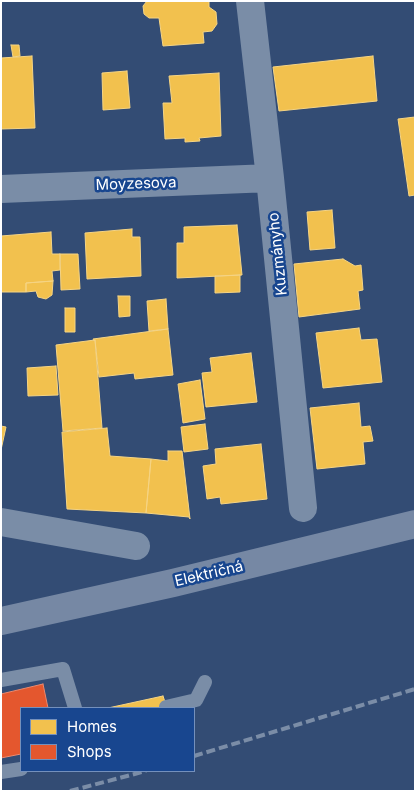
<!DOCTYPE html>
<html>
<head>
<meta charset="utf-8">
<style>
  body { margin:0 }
  #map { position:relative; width:416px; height:792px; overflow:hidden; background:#334c74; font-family:Inter,sans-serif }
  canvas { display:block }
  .frame { position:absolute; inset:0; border:2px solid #fff; pointer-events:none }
  .legend { position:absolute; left:20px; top:707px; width:175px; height:65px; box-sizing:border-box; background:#18468f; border:1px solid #7490bc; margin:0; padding:6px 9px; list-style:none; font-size:15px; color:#fff }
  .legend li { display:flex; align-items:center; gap:10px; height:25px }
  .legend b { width:25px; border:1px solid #7490bc }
</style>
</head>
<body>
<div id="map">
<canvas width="416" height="792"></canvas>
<div class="frame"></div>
<ul class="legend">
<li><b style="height:14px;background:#f2c14e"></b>Homes</li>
<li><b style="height:14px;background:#e4572e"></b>Shops</li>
</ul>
</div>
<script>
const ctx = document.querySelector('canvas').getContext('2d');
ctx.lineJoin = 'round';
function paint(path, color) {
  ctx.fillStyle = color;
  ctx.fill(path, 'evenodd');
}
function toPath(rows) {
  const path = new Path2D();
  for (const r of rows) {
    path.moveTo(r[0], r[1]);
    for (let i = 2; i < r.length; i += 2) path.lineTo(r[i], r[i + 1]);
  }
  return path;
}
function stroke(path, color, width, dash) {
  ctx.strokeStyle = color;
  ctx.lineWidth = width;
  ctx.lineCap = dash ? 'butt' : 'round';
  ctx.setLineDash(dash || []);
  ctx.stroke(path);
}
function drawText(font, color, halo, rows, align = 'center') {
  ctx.font = font + ' Inter,sans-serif';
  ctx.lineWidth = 5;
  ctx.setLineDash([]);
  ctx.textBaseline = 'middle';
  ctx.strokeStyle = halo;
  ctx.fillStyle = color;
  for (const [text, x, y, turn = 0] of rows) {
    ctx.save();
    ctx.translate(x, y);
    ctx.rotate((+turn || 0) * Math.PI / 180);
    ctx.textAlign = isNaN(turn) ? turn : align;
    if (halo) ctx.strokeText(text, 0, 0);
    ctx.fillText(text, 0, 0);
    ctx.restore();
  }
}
const homes = toPath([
  [147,1,209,1,209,7,216,12,217,24,212,31,203,32,204,43,163,46,159,18,149,18,144,14,143,6,147,1],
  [11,45,19,45,20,56,13,57,11,45],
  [32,56,35,128,1,129,1,58,32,56],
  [373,56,377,101,279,111,273,67,373,56],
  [127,71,130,108,103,110,102,73,127,71],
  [219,73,221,136,199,138,200,141,185,142,185,138,165,139,163,103,172,103,169,76,219,73],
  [415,117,415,195,409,196,398,119,415,117],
  [332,210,335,248,310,250,307,212,332,210],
  [237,225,242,275,177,278,177,243,184,243,184,227,237,225],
  [132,229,132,237,140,237,141,276,87,279,85,233,132,229],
  [51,232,52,254,60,254,60,270,52,271,53,281,26,283,26,292,1,292,1,236,51,232],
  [60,254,78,254,80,289,61,290,60,254],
  [343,259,355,266,361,265,363,290,358,291,360,309,299,317,294,264,343,259],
  [240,275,240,292,215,293,215,276,240,275],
  [53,281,52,295,46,299,38,297,36,291,26,292,26,283,53,281],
  [118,296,130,296,130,316,119,317,118,296],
  [166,299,168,329,149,331,147,301,166,299],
  [65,308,75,308,75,332,65,332,65,308],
  [359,328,361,340,377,339,382,382,323,388,316,333,359,328],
  [168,329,173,375,135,379,134,373,99,377,95,340,94,341,93,339,168,329],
  [95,340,102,428,63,431,56,345,95,340],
  [251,353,257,402,206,407,202,373,212,372,210,358,251,353],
  [56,366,58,395,28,396,27,368,56,366],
  [200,380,205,419,183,423,178,384,200,380],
  [359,403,361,427,370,426,373,441,363,442,365,464,317,469,310,408,359,403],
  [205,424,208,449,184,452,181,427,205,424],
  [1,426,6,427,1,450,1,426],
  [107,428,110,456,151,459,146,513,67,509,62,432,107,428],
  [261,444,267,499,221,504,220,497,207,499,203,466,216,464,215,449,261,444],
  [168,451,182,451,190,519,189,517,146,513,151,459,168,461,168,451],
  [163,696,167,708,108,708,163,696]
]);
paint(homes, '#f2c14e');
stroke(homes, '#f6d483', 1);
const shops = toPath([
  [43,684,48,708,21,708,21,754,1,758,1,694,43,684]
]);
paint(shops, '#e4572e');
stroke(shops, '#ec896d', 1);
stroke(toPath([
  [1,680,63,669,75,708],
  [166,707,196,700,205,682],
  [1,772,21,769]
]), '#7a8da7', 14);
stroke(toPath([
  [250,1,270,178,303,508],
  [1,189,270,178],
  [1,522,136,546]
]), '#7a8da7', 28);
stroke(toPath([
  [1,621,173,583,415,524]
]), '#7688a4', 28);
stroke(toPath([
  [194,756,415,689],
  [70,791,146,771]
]), '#7b8da7', 4, [9, 4]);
drawText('15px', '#fff', '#18468f', [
  ["Moyzesova",136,184,-2],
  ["Kuzmányho",278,254,-96],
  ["Električná",209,574,-13]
]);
</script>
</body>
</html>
